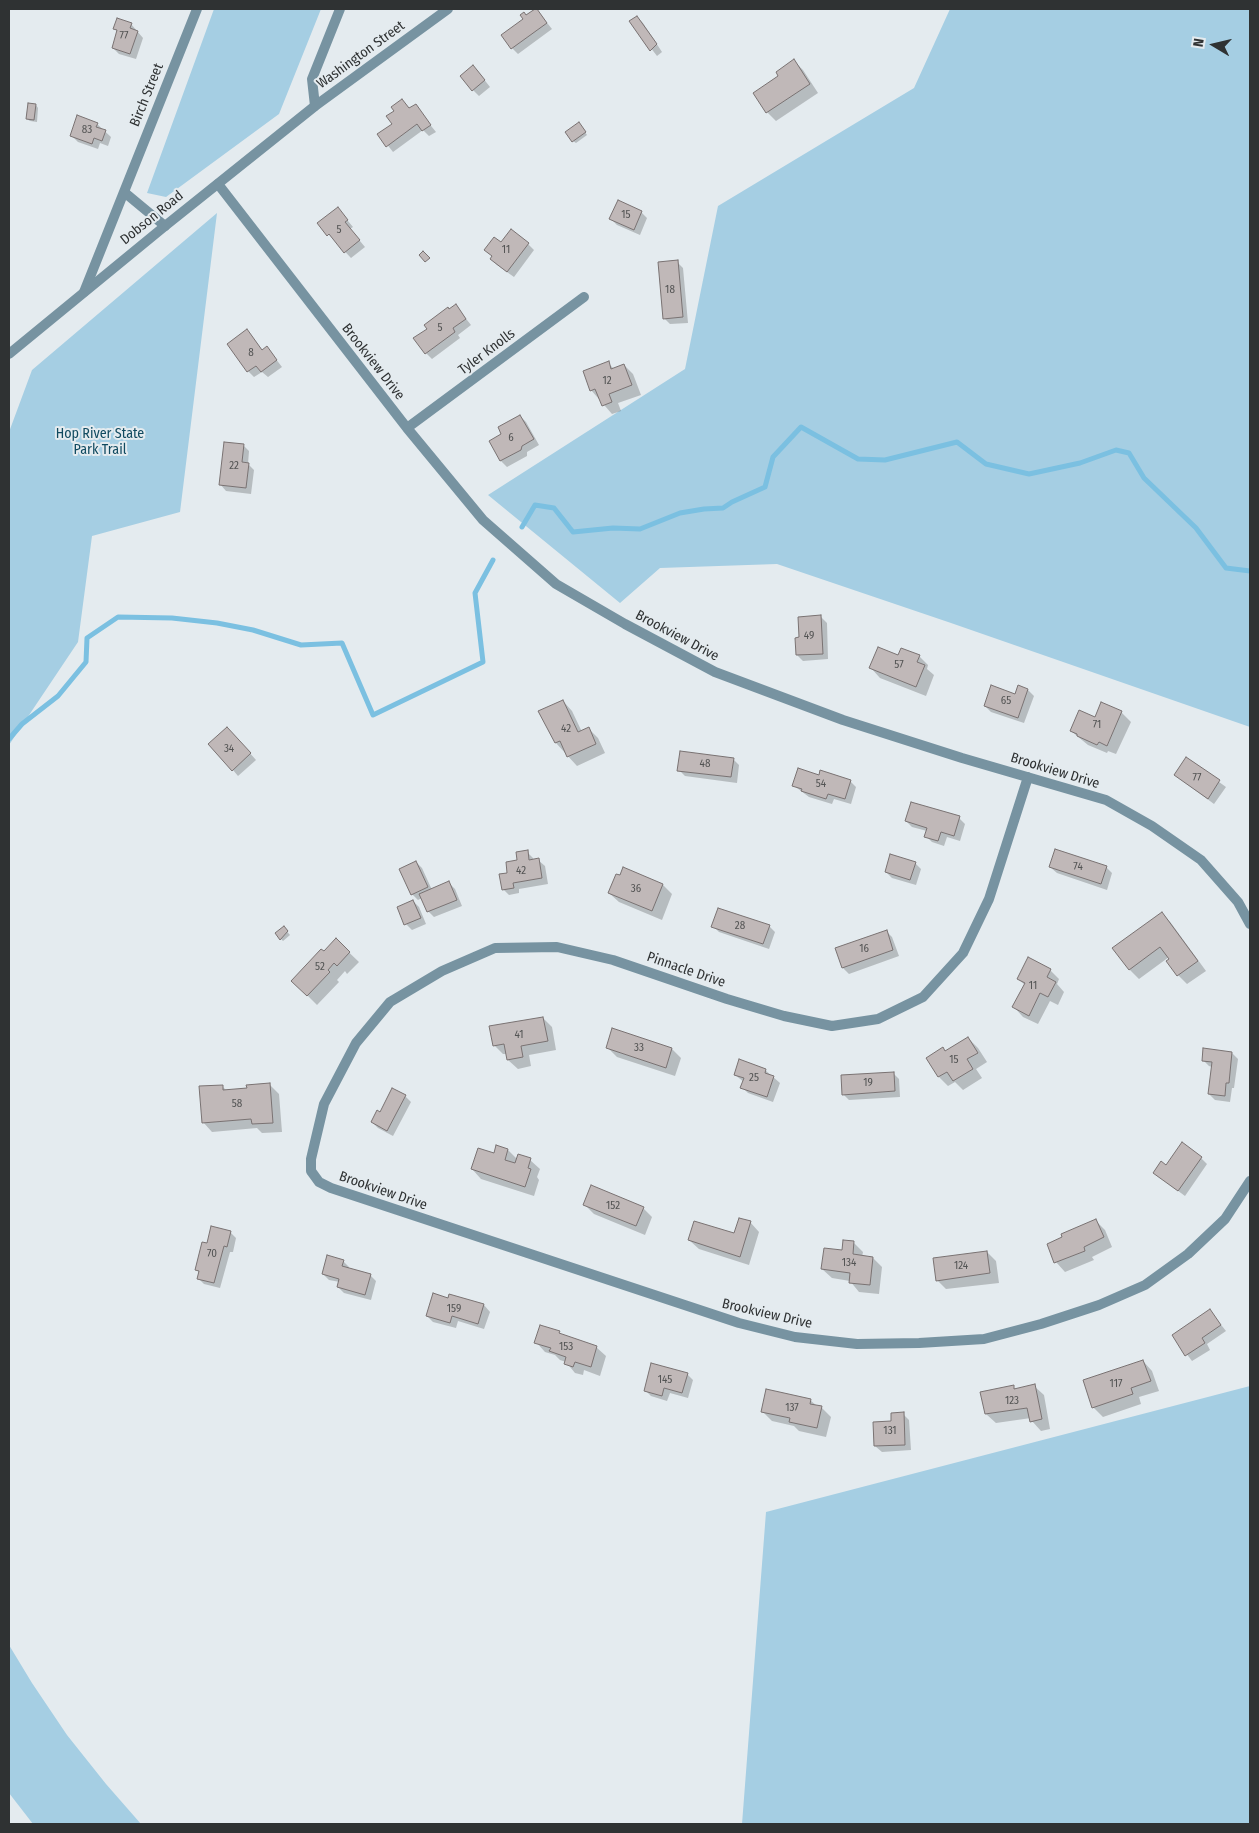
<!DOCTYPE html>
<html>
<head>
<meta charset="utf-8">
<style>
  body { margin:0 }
  #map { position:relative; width:1259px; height:1833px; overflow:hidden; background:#e4ebef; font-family:"Fira Sans Condensed",sans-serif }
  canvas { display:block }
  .frame { position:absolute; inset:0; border:10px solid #2f3233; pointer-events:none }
  .north { position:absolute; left:1189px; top:20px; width:50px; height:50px; -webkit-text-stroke:4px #e4ebef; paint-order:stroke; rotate:279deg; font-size:14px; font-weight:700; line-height:20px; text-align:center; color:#2f3233 }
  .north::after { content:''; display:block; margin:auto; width:18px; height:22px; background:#2f3233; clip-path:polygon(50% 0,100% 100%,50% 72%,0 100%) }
</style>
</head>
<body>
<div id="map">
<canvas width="1259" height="1833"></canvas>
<div class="frame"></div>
<div class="north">N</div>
</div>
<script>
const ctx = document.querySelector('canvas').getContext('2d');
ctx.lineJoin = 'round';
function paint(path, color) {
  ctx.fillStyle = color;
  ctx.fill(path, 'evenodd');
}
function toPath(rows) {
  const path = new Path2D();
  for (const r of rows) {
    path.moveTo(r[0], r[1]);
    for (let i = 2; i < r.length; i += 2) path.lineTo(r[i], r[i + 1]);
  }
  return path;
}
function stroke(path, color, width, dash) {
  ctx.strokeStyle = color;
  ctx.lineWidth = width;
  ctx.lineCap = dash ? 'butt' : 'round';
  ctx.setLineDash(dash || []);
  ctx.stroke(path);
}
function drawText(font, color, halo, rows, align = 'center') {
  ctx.font = font + ' "Fira Sans Condensed",sans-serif';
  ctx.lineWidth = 4;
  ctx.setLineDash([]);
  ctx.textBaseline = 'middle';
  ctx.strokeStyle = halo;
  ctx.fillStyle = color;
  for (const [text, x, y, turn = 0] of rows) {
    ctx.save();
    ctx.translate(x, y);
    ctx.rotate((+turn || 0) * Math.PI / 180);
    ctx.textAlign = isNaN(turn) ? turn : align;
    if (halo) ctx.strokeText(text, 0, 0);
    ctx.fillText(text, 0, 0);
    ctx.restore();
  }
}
paint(toPath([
  [214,9,321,9,279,114,166,197,147,193],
  [950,9,1250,9,1250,727,951,623,777,564,660,568,620,603,488,495,685,369,718,206,914,88],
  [217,213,180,512,92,536,78,642,9,745,9,432,32,370],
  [1250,1386,1250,1824,742,1824,766,1512],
  [9,1645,32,1683,67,1735,106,1784,141,1824,33,1824,9,1793]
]), '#a5cee3');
paint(toPath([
  [536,9,552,29,518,54,512,48,524,19],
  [637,17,643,23,662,52,657,56,631,22],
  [131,24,143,38,136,59,119,54,113,48,118,32,115,29],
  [794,61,803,70,818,93,776,121,767,112,780,76],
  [479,73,490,87,479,96,473,90],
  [402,100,410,109,415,106,436,132,429,136,423,130,393,152,379,134,393,124,396,111],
  [36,105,38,108,37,122,30,121,27,119],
  [97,124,111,137,108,146,100,143,98,149,78,142,72,136],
  [581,126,587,135,576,143,573,141],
  [641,212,647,218,640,235,617,225,611,219],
  [343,215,353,227,350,229,365,247,351,258,319,224],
  [502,244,528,244,534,250,514,277,497,265,491,259,493,257,485,250],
  [677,262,683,268,688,323,670,324,664,318],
  [456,306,471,325,458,335,460,338,432,359,426,353,449,310],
  [247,331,263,351,272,354,282,367,268,377,262,372,254,377,248,371],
  [608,363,614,369,624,365,633,374,641,395,618,403,621,411,612,414,591,390],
  [520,416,526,422,539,445,527,452,527,456,507,467,501,461,490,441,503,434],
  [243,445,249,451,248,464,254,470,251,494,226,491,220,484],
  [821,617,827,623,828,659,803,661,797,655,800,639],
  [899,656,919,656,928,665,927,669,934,675,926,696,880,678,871,668],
  [1018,687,1028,690,1034,696,1024,723,991,712,985,706,1015,695],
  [563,701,572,711,582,732,589,729,598,738,605,753,577,766,556,743,540,712],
  [1121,712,1131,722,1116,754,1108,751,1107,753,1088,745,1071,731,1096,718],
  [233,734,256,760,238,776,233,770],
  [733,759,739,765,737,783,685,776,679,770],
  [1187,759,1226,787,1214,804,1175,775],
  [820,776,850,781,856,787,851,804,834,799,832,804,809,797,793,785],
  [959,818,965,824,960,841,947,837,944,846,932,842,926,836,927,831,912,827,906,821],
  [527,852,533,858,534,861,538,860,545,866,548,884,519,889,519,893,509,895,503,889,509,874],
  [416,862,422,868,432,890,449,883,455,889,462,906,434,917,428,911,422,898,418,900,412,894],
  [915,863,921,869,916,885,892,878,886,872],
  [1050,867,1106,867,1112,873,1107,890,1057,873],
  [624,869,663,885,672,894,662,920,619,902,609,893],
  [413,901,419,907,426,924,412,930,406,924],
  [1162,913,1171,923,1206,971,1187,984,1178,975,1169,957,1139,979,1130,970,1114,948],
  [713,926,769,926,775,932,769,949,719,932],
  [284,928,290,935,283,941,281,939],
  [886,931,892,937,899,956,849,974,843,968],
  [336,940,359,962,347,974,345,971,337,980,339,982,317,1005,293,981],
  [1050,970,1059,979,1057,984,1064,992,1058,1005,1050,1001,1038,1024,1023,1017,1014,1007,1025,985,1018,979],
  [543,1018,552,1027,556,1050,529,1055,531,1066,518,1069,508,1060,507,1054,503,1054,494,1045],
  [968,1038,978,1048,987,1062,976,1069,982,1078,963,1090,955,1082,948,1086,939,1077,928,1058,946,1052],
  [607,1047,672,1049,681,1058,675,1076,617,1057],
  [1232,1053,1238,1059,1234,1088,1232,1088,1230,1102,1215,1100,1209,1094,1212,1067,1209,1066,1203,1060],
  [765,1070,780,1083,773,1102,748,1093,742,1087,744,1082,735,1075],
  [893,1073,899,1079,900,1097,849,1100,843,1094],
  [270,1085,279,1094,282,1132,262,1133,257,1128,212,1132,203,1122,222,1086,227,1091],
  [405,1096,411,1102,393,1136,378,1128,372,1122,380,1114],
  [508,1150,518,1160,530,1160,540,1169,537,1177,539,1180,534,1196,481,1179,472,1169,494,1155],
  [1201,1158,1207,1164,1185,1196,1154,1173,1167,1166],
  [584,1204,643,1208,652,1217,645,1235,594,1214],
  [1096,1221,1105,1230,1112,1247,1092,1257,1094,1260,1065,1272,1056,1262,1048,1244],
  [750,1222,759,1232,749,1265,699,1249,689,1240,735,1235],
  [230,1232,236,1238,233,1252,230,1252,220,1288,204,1284,198,1278,200,1273,196,1269,208,1245],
  [853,1242,863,1252,862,1257,873,1258,882,1267,879,1294,859,1292,850,1281,832,1278,822,1269],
  [987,1252,996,1261,999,1283,946,1289,937,1280],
  [343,1261,349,1267,348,1269,370,1275,376,1281,371,1300,344,1293,338,1287,340,1282,329,1280,323,1274],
  [450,1295,484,1305,490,1312,484,1329,458,1321,456,1328,433,1322,427,1316,449,1299],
  [1210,1311,1226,1331,1207,1344,1210,1350,1192,1361,1173,1336],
  [559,1332,563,1336,596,1347,606,1356,600,1376,584,1370,583,1375,575,1373,566,1362,560,1360,555,1355,545,1352,536,1342],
  [1143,1361,1152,1371,1159,1391,1139,1397,1141,1404,1103,1417,1093,1407],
  [687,1374,693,1380,688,1398,670,1393,667,1401,651,1396,645,1390],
  [1034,1386,1044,1395,1050,1429,1041,1431,1032,1421,1031,1418,996,1423,986,1414,1013,1387,1016,1390],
  [810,1400,817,1406,821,1407,831,1417,826,1437,799,1431,794,1426,772,1421,763,1412],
  [903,1414,909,1420,911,1450,882,1452,875,1446,892,1423]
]), '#0003');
stroke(toPath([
  [522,527,535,505,554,508,573,532,613,528,640,529,680,513,704,509,723,508,732,502,765,487,773,457,801,427,858,459,885,460,957,442,986,464,1029,474,1080,463,1116,450,1129,453,1144,478,1196,528,1226,568,1250,571],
  [9,739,22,724,58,696,86,662,87,638,118,617,172,618,217,623,253,630,301,645,342,643,373,715,483,662,475,593,493,560]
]), '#7bc0e1', 5);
const building = toPath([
  [535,9,537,9,547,23,511,49,501,35,523,19,520,15,524,12,526,15,535,9],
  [637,16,657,44,650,51,629,21,637,16],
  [117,18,132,23,130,28,138,31,130,54,112,48,117,30,113,29,117,18],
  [794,59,810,84,766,113,753,93,778,76,776,72,794,59],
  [473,65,485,80,472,91,460,76,473,65],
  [402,99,409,108,416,104,431,125,422,131,417,124,386,147,377,134,392,124,386,116,394,111,391,107,402,99],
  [28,103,36,104,34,120,26,119,28,103],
  [77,115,98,123,96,127,106,130,102,141,94,138,92,144,70,136,77,115],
  [579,122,586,132,572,142,565,132,579,122],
  [618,200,642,211,634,230,609,219,618,200],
  [338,207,348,220,345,222,360,240,344,253,329,234,327,236,317,223,338,207],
  [511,229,529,243,507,272,490,259,492,256,484,250,494,237,501,242,511,229],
  [423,251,430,258,425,262,419,255,423,251],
  [678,260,683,317,663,319,658,262,678,260],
  [456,304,466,319,453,328,455,332,425,354,413,338,427,329,424,325,448,307,449,309,456,304],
  [247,329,262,350,267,346,277,360,261,372,256,366,247,372,227,344,247,329],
  [609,361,611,369,624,364,632,385,609,394,612,402,602,406,595,389,590,391,583,371,609,361],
  [520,415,534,439,522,446,521,450,500,461,489,441,501,434,498,427,520,415],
  [224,442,244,444,242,462,249,463,246,488,219,485,224,442],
  [821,615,823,654,796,655,795,638,799,637,798,617,821,615],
  [878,647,898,655,901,648,920,655,917,662,925,665,916,687,869,668,878,647],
  [991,685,1015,694,1018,685,1028,689,1018,718,984,706,991,685],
  [563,700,578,732,589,727,596,744,567,757,560,741,555,743,538,711,563,700],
  [1101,702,1122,711,1107,746,1099,742,1097,745,1077,736,1077,734,1070,731,1079,710,1095,717,1101,702],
  [227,727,251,753,232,771,208,744,227,727],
  [680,751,734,758,731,777,677,771,680,751],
  [1186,757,1220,780,1208,799,1174,775,1186,757],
  [798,768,819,775,820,770,851,780,845,799,828,794,826,799,801,791,802,789,792,786,798,768],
  [911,802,960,816,954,836,941,832,938,841,924,837,927,828,905,821,911,802],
  [1055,849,1107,866,1101,884,1049,867,1055,849],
  [528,850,529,860,539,858,542,878,513,883,514,888,502,890,499,874,507,873,506,862,517,860,516,852,528,850],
  [890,854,916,862,910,880,885,872,890,854],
  [416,861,428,887,411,895,399,869,416,861],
  [623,867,663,884,652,911,608,893,616,874,620,875,623,867],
  [449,881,457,900,427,912,419,894,449,881],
  [413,900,421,918,404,925,397,907,413,900],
  [718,908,770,925,763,944,711,927,718,908],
  [1162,912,1198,961,1177,976,1166,961,1169,959,1160,947,1129,970,1112,948,1162,912],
  [284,926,288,931,280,940,275,933,284,926],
  [887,930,893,950,842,968,835,948,887,930],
  [336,938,350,952,337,966,334,963,328,970,330,972,307,996,291,981,321,949,324,951,336,938],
  [1028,957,1051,969,1047,977,1056,982,1048,997,1040,993,1029,1016,1012,1007,1025,983,1017,979,1028,957],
  [543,1017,548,1041,521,1046,523,1057,507,1060,504,1044,493,1046,489,1026,543,1017],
  [612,1028,672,1048,666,1068,606,1048,612,1028],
  [968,1037,978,1053,967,1059,973,1069,953,1081,947,1072,938,1077,926,1058,943,1047,945,1051,968,1037],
  [1203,1048,1232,1052,1229,1083,1226,1083,1225,1096,1208,1094,1212,1062,1202,1061,1203,1048],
  [739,1059,766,1069,765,1073,774,1076,767,1097,740,1088,744,1078,734,1075,739,1059],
  [894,1072,895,1091,842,1095,841,1075,894,1072],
  [270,1083,273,1123,252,1124,251,1119,202,1123,199,1086,223,1085,223,1090,247,1088,246,1085,270,1083],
  [392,1088,406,1095,387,1131,371,1122,377,1110,380,1112,392,1088],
  [1182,1142,1202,1157,1178,1191,1153,1173,1161,1161,1166,1165,1182,1142],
  [496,1145,508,1149,505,1160,515,1163,518,1154,531,1158,528,1168,531,1169,525,1187,471,1169,478,1148,494,1153,496,1145],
  [591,1185,644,1207,636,1226,583,1205,591,1185],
  [739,1218,751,1221,740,1257,688,1240,694,1221,734,1233,739,1218],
  [1096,1219,1104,1237,1084,1247,1085,1251,1054,1263,1047,1244,1062,1237,1061,1234,1096,1219],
  [211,1226,231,1231,227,1247,224,1246,214,1283,197,1279,199,1271,195,1270,202,1242,207,1243,211,1226],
  [843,1240,854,1241,853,1254,873,1257,870,1285,849,1283,850,1273,821,1269,824,1248,842,1250,843,1240],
  [987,1251,990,1273,936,1281,933,1258,987,1251],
  [327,1255,344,1260,342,1266,371,1274,365,1295,337,1287,339,1279,322,1274,327,1255],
  [433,1293,448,1298,449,1294,484,1304,478,1324,452,1316,450,1323,426,1316,433,1293],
  [1210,1309,1221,1325,1202,1338,1205,1343,1185,1356,1172,1335,1210,1309],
  [540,1325,560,1331,559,1333,597,1346,591,1367,575,1362,573,1367,564,1364,566,1357,549,1351,551,1348,534,1343,540,1325],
  [1143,1360,1151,1381,1131,1388,1133,1394,1092,1408,1083,1380,1143,1360],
  [651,1363,688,1373,682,1393,664,1388,662,1396,644,1391,651,1363],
  [1035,1384,1042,1419,1030,1422,1027,1408,985,1414,980,1392,1014,1385,1014,1389,1035,1384],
  [766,1389,811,1399,810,1404,822,1406,817,1428,789,1422,790,1418,761,1412,766,1389],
  [904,1412,905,1445,874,1446,873,1422,891,1421,891,1413,904,1412]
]);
paint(building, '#c0b8b8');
stroke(building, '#797272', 1);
stroke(toPath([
  [315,106,312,79,340,9],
  [218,184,407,428,483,520,556,584,625,624,715,672,843,720,962,758,1106,800,1152,826,1201,860,1238,902,1250,924],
  [124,192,165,226],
  [84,292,197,9],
  [407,428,584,297],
  [1028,777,989,899,963,953,923,997,878,1019,832,1026,784,1016,727,999,613,960,557,947,495,948,442,971,390,1002,356,1043,324,1104,311,1159,311,1171,319,1182,331,1188,739,1323,795,1337,857,1344,919,1343,984,1339,1041,1324,1099,1305,1145,1285,1188,1254,1225,1219,1250,1181]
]), '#7793a1', 10);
stroke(toPath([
  [9,354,165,226,315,106,448,9]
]), '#7793a1', 10);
drawText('11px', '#535454', null, [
  ["77",124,36],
  ["83",87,130],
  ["15",626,215],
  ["5",339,230],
  ["11",506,250],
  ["18",670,290],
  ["5",440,328],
  ["8",251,353],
  ["12",607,381],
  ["6",511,438],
  ["22",234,466],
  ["49",809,636],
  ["57",899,665],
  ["65",1006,701],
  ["71",1097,725],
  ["42",566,729],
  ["34",229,749],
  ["48",705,764],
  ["77",1197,778],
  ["54",821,784],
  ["74",1078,867],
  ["42",521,871],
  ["36",636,889],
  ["28",740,926],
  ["16",864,949],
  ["52",320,967],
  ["11",1033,986],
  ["41",519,1035],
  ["33",639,1048],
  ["15",954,1060],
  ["25",754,1078],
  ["19",868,1083],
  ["58",237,1104],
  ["152",613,1206],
  ["70",212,1254],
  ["134",849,1263],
  ["124",961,1266],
  ["159",454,1309],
  ["153",566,1347],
  ["145",665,1380],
  ["117",1116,1384],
  ["123",1012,1401],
  ["137",792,1408],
  ["131",890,1431]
]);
drawText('14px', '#2f3233', '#e4ebef', [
  ["Washington Street",361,55,-36],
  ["Birch Street",147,95,-68],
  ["Dobson Road",152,218,-39],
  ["Tyler Knolls",487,352,-37],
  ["Brookview Drive",373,362,52],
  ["Brookview Drive",677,636,28],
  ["Brookview Drive",1055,771,17],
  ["Pinnacle Drive",686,970,19],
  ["Brookview Drive",383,1191,19],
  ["Brookview Drive",767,1314,13]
]);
drawText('14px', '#104a60', '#e4ebef', [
  ["Hop River State",100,434],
  ["Park Trail",100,450]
]);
</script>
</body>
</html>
